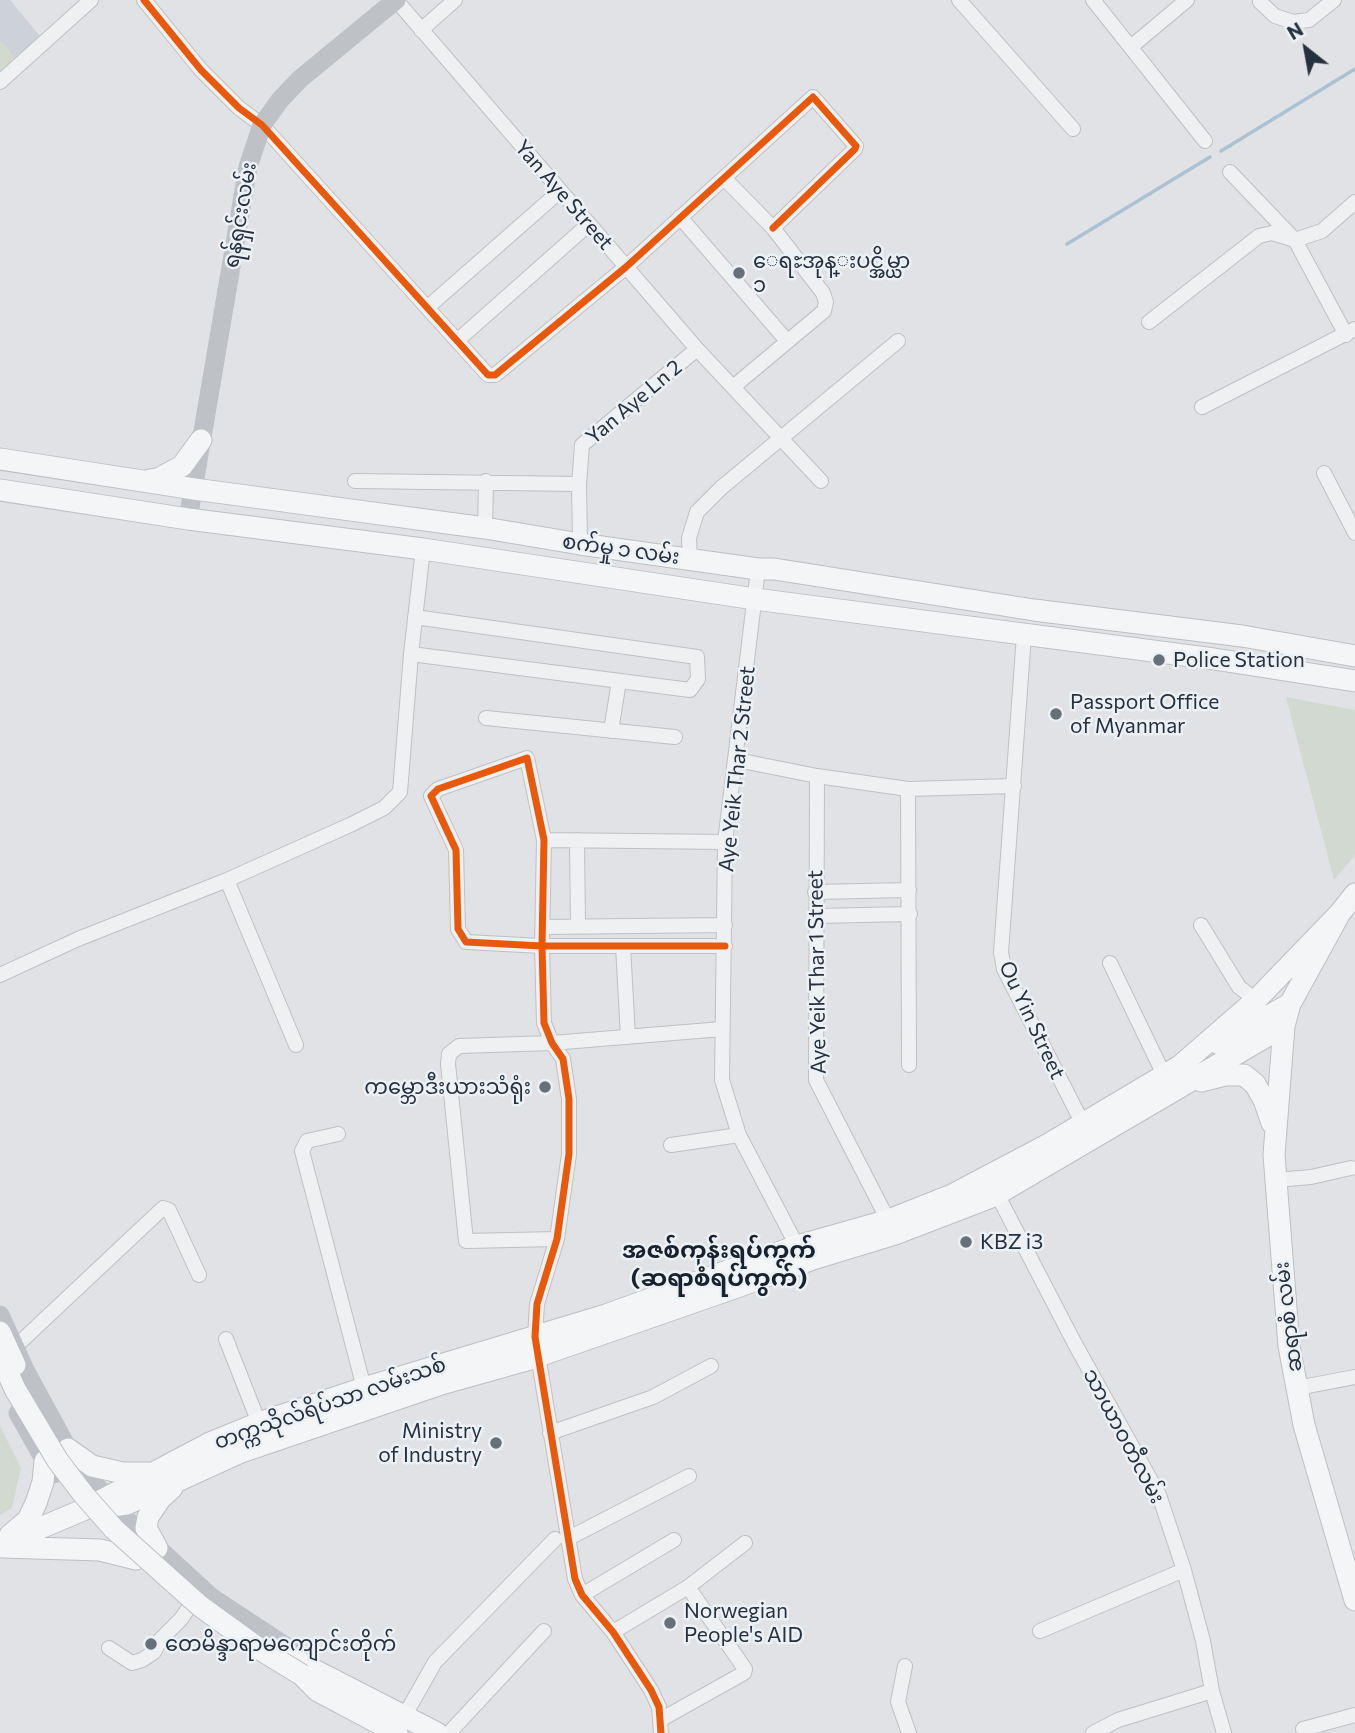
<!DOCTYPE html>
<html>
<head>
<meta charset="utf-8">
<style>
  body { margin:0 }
  #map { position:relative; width:1355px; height:1733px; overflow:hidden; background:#e0e2e5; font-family:Commissioner,sans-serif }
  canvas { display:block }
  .north { position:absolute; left:1271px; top:14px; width:70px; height:70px; -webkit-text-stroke:5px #ecf1f5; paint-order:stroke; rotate:329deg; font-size:19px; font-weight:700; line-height:28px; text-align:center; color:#26313f }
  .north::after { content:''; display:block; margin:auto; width:24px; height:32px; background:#26313f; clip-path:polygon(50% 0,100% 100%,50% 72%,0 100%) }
</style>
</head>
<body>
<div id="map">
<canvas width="1355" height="1733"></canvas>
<div class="north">N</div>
</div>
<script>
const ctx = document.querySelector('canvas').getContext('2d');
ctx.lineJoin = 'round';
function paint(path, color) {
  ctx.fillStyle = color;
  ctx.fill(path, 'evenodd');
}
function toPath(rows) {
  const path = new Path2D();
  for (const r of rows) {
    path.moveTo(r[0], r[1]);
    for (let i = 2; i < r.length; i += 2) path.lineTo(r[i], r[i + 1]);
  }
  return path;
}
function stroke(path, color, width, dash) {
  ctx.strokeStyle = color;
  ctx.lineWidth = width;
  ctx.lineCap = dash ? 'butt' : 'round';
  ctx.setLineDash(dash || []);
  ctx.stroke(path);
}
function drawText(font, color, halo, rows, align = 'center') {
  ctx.font = font + ' Commissioner,"Noto Sans Myanmar",sans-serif';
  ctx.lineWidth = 5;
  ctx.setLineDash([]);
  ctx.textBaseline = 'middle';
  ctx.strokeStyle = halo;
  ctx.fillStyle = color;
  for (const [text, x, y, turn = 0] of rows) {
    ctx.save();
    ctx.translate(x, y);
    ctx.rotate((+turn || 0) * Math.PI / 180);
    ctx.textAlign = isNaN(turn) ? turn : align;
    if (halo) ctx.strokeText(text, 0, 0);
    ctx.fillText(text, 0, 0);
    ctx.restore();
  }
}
paint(toPath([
  [0,0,10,0,40,36,0,71]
]), '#cdd2d9');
paint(toPath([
  [0,40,17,60,0,75],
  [1286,697,1355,710,1355,855,1334,880],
  [0,1426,21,1468,12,1508,0,1515]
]), '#d1d9d0');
stroke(toPath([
  [1221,151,1355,69],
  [1067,244,1210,157]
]), '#acc2d2', 3.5);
const street = toPath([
  [144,0,201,70,239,108,262,125,488,375,495,375,626,267,813,97,856,146,855,149,773,228],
  [396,0,697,349,821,481],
  [959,0,1073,129],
  [1093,0,1205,141],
  [1260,2,1275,16,1293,22,1309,20,1334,0],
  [421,30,455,0],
  [1132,46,1187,0],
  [0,82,91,0],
  [1230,172,1295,240,1346,335],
  [724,178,773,228,823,293,826,302,824,311,733,387],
  [680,217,787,341],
  [428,307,560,191],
  [1149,322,1259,236,1272,233,1295,240,1322,231,1355,202],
  [458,340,589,224],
  [1202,407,1355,329],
  [1324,473,1355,533],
  [355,481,579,484],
  [485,528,486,481],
  [580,544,579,484,582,445,697,349],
  [690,559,689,538,697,512,721,488,898,341],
  [758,569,725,842,722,1080,739,1135,797,1246],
  [1024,635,1001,952,1004,969,1083,1124],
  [411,654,690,690,698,679,697,657,415,617],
  [486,718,675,737],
  [611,731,619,681],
  [737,760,817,776,908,789,1014,786],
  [817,776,816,1080,891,1226],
  [908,789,909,1065],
  [544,840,725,842],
  [577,840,578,926],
  [227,880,296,1045],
  [815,892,909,890],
  [816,916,910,914],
  [1201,925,1239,987,1256,1000],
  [543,927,725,925],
  [623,946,628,1037],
  [1110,963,1164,1075],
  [0,975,78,939,227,880,350,825,384,808,400,792,411,654,423,549],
  [338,1134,307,1141,302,1151,364,1388],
  [671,1145,739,1135],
  [1276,1180,1311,1177,1351,1168],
  [997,1194,1075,1344,1159,1495,1184,1570,1203,1641,1212,1691,1224,1733],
  [557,1239,466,1241,448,1064,449,1054,459,1046,552,1043,722,1029],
  [226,1339,259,1423],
  [14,1348,163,1208,169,1210,199,1275],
  [1297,1388,1355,1377],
  [550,1433,653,1397,711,1366],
  [567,1539,689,1476],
  [688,1587,745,1543],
  [582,1595,674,1540],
  [1040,1631,1184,1570],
  [613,1632,688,1587,745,1669,744,1673,660,1720],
  [109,1648,132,1663,142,1660,154,1652,160,1640,181,1619,190,1606],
  [905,1666,898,1702,909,1733],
  [405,1715,435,1662,555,1539],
  [1303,1729,1355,1715],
  [449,1733,544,1631],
  [661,1733,659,1707,651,1690,613,1632,582,1595,575,1579,535,1337,537,1304,557,1239,569,1154,569,1099,563,1059,552,1043,544,1023,542,946,544,840,527,758,438,789,431,796,456,850,458,929,466,942,542,946,725,946],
  [1093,1733,1118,1720,1212,1691]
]);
const primary = toPath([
  [0,459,194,489,485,528,580,544,758,569,774,569,1034,610,1242,636,1355,656],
  [150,480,158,479,182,466,201,440],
  [0,490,188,519,423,549,755,599,1214,659,1355,681],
  [1355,894,1340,913,1290,1004,1284,1026,1274,1155,1289,1346,1304,1425,1355,1600],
  [1219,1044,1290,1004],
  [1201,1081,1225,1075,1244,1075,1255,1084,1264,1100,1272,1123],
  [68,1449,92,1466,123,1473,149,1473],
  [95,1508,127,1504,241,1452,438,1385,527,1360,740,1286,813,1259,895,1234,994,1196,1284,1026],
  [10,1535,28,1520,36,1503,43,1482,45,1461],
  [0,1545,83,1510,210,1443,259,1423,364,1388,606,1315,797,1246,889,1220,952,1195,1047,1145,1180,1066,1256,1000,1340,913],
  [2,1547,100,1550,136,1559],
  [157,1548,146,1528,148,1517,160,1499,172,1488],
  [285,1655,437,1733],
  [302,1675,318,1691,397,1733]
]);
stroke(street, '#bec0c3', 16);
stroke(primary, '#bcbfc3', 23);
stroke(street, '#eff0f2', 14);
stroke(toPath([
  [188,519,248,167,262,125,280,100,300,79,396,0],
  [0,1315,25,1370,68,1449,112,1506,211,1597,305,1659],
  [18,1413,45,1461,54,1474]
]), '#bec1c5', 19);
stroke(primary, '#f4f5f6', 21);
const primaryBridge = toPath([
  [0,1332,15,1365],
  [0,1355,15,1389,58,1461,84,1495,114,1529,200,1606,258,1648,302,1675]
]);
stroke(primaryBridge, '#bcbfc3', 23, []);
stroke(primaryBridge, '#f4f5f6', 21);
stroke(toPath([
  [144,0,201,70,239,108,262,125,488,375,495,375,626,267,813,97,856,146,855,149,773,228],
  [661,1733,659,1707,651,1690,613,1632,582,1595,575,1579,535,1337,537,1304,557,1239,569,1154,569,1099,563,1059,552,1043,544,1023,542,946,544,840,527,758,438,789,431,796,456,850,458,929,466,942,542,946,725,946]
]), '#e8590c', 7);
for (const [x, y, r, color] of [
  [739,273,7,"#676f79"],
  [1159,660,7,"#676f79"],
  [1056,714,7,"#676f79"],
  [545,1087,7,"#676f79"],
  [966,1242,7,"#676f79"],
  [496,1443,7,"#676f79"],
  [670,1623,7,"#676f79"],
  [151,1644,7,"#676f79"]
]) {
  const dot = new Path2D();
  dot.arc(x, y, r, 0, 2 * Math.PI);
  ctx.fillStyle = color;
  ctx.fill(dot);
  stroke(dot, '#ecf1f5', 2.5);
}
drawText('21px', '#26313f', '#ecf1f5', [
  ["Yan Aye Street",564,195,49],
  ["ရန်ရှင်းလမ်း",240,215,-80],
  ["Yan Aye Ln 2",634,402,-40],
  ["စက်မှု ၁ လမ်း",621,549,8],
  ["Aye Yeik Thar 2 Street",737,769,-84],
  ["Aye Yeik Thar 1 Street",817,972,-91],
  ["Ou Yin Street",1032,1020,65],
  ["ဆရာစံ လမ်း",1288,1317,-97],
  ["တက္ကသိုလ်ရိပ်သာ လမ်းသစ်",330,1403,-19],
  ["သာယာဝတီလမ်း",1124,1436,62]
]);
drawText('21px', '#26313f', '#ecf1f5', [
  ["ေရႊအုန္းပင္အိမ္ယာ",753,261],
  ["၁",753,285],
  ["Police Station",1173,660],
  ["Passport Office",1070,702],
  ["of Myanmar",1070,726],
  ["ကမ္ဘောဒီးယားသံရုံး",531,1087,"right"],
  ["KBZ i3",980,1242],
  ["Ministry",482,1431,"right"],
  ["of Industry",482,1455,"right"],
  ["Norwegian",684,1611],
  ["People's AID",684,1635],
  ["တေမိန္ဒာရာမကျောင်းတိုက်",165,1644]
], 'left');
drawText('bold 24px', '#18222f', '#ecf1f5', [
  ["အဇစ်ကုန်းရပ်ကွက်",719,1250],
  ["(ဆရာစံရပ်ကွက်)",719,1278]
]);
</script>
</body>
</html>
